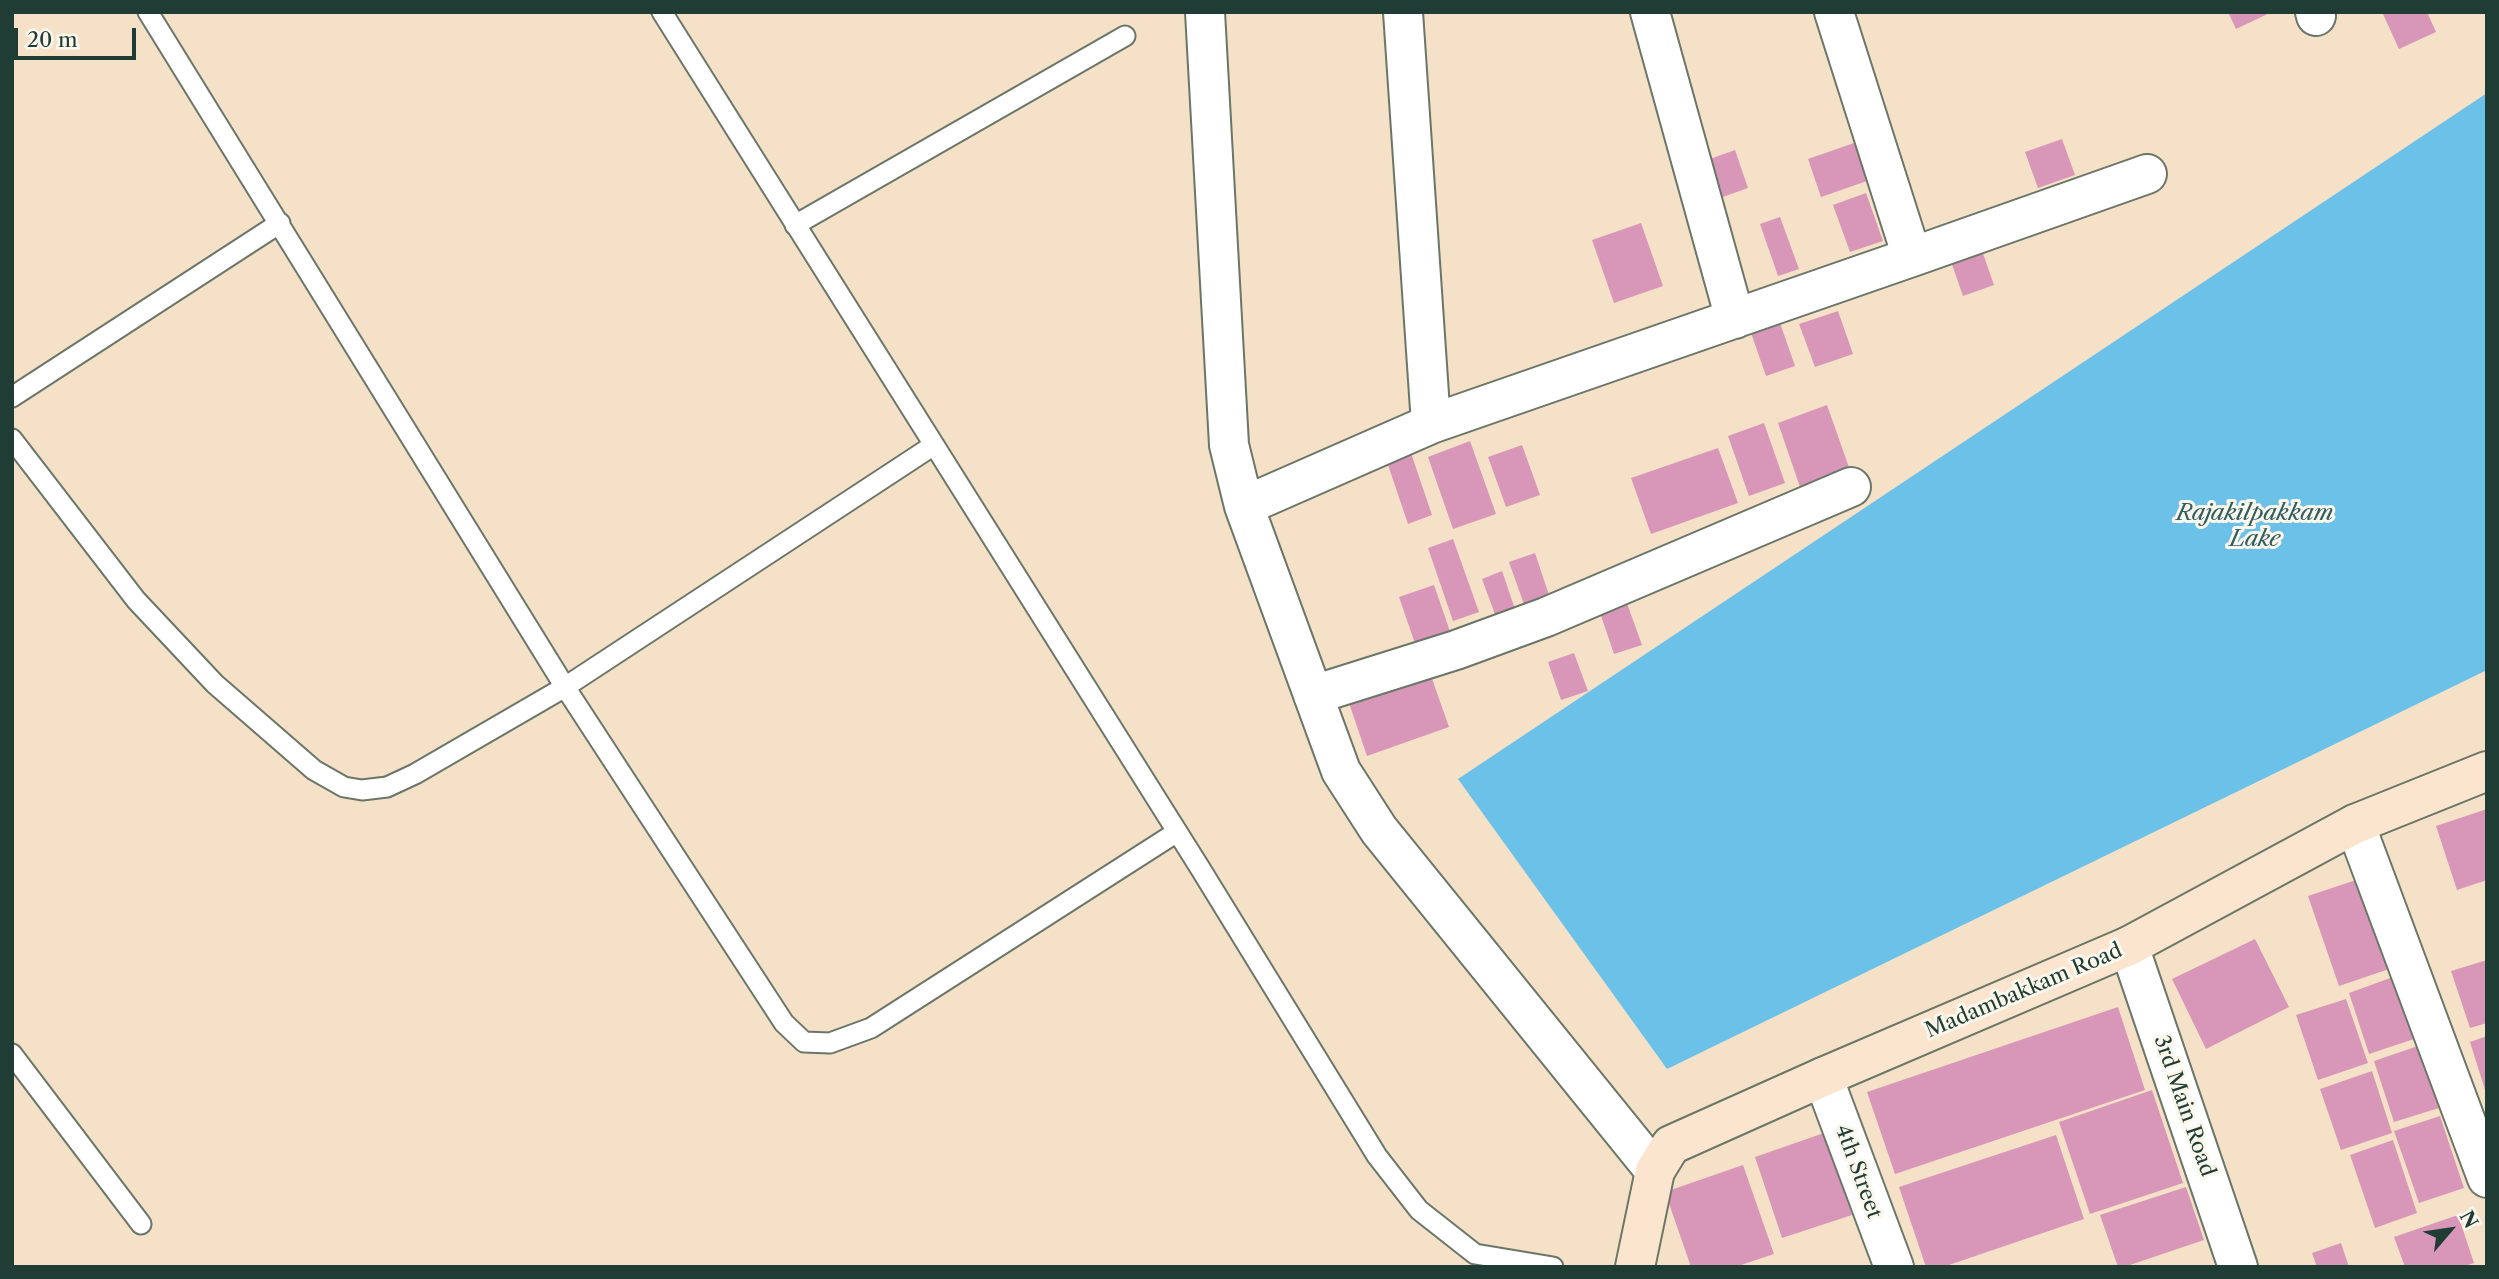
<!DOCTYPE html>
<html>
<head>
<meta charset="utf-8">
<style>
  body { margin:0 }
  #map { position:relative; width:2499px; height:1279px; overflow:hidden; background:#f5e1c7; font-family:"Libre Caslon Text",serif }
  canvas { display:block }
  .frame { position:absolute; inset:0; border:14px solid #1f3d34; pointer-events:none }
  .north { position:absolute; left:2415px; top:1195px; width:70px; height:70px; -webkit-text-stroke:5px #fbf7ec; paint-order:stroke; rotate:61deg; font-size:19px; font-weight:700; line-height:28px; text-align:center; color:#1f3d34 }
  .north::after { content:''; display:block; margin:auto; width:24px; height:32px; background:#1f3d34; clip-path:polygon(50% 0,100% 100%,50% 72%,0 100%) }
  .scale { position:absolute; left:14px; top:28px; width:122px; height:32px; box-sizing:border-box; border:4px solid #1f3d34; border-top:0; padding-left:9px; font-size:21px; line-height:24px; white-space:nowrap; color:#1f3d34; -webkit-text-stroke:5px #fbf7ec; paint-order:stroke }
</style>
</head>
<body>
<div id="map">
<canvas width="2499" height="1279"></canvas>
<div class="frame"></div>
<div class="north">N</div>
<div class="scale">20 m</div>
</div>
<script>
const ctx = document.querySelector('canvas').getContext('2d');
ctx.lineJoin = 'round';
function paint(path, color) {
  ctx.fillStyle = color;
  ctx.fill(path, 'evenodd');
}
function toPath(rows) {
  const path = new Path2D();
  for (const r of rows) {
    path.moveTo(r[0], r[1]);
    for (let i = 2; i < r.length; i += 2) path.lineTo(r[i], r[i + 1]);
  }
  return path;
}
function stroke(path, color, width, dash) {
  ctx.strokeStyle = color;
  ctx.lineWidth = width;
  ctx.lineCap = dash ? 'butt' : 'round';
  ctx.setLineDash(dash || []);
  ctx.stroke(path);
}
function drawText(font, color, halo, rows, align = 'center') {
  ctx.font = font + ' "Libre Caslon Text",serif';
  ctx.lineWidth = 6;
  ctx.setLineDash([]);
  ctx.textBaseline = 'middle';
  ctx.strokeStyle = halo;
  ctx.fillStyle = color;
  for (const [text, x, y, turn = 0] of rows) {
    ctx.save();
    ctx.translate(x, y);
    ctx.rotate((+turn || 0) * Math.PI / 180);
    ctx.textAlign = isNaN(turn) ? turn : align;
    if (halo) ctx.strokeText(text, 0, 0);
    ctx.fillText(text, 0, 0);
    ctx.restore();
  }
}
paint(toPath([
  [2487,93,2487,670,1667,1069,1458,779]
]), '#6cc1e8');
paint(toPath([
  [2228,12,2272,12,2236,29],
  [2382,12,2427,12,2436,32,2399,49],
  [2062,139,2075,175,2038,188,2025,152],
  [1854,143,1867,181,1821,197,1808,159],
  [1735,150,1748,188,1720,198,1707,160],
  [1866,193,1883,241,1850,252,1833,205],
  [1780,217,1799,269,1778,276,1760,224],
  [1641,223,1663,286,1614,303,1592,240],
  [1980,245,1994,285,1963,296,1949,256],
  [1838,311,1853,354,1815,367,1799,324],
  [1780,323,1795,366,1766,376,1751,333],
  [1827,405,1851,473,1801,490,1778,423],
  [1764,423,1785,483,1749,496,1728,436],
  [1470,441,1496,514,1453,529,1428,457],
  [1522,445,1540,495,1506,507,1488,457],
  [1718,448,1738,503,1651,534,1631,478],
  [1411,453,1432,515,1408,524,1387,462],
  [1453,539,1479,612,1453,621,1428,548],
  [1535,553,1551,601,1526,610,1509,562],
  [1502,571,1515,609,1496,617,1482,579],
  [1434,585,1455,646,1420,658,1399,597],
  [1624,595,1642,645,1614,654,1597,604],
  [1574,653,1588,691,1561,700,1548,662],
  [1430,673,1449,727,1367,756,1348,700],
  [2487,809,2487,880,2457,890,2436,826],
  [2365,877,2395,967,2339,986,2308,896],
  [2255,939,2289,1007,2206,1049,2172,979],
  [2487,960,2487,1023,2470,1028,2451,971],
  [2393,977,2414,1039,2369,1054,2349,993],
  [2346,999,2368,1063,2318,1080,2296,1015],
  [2118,1007,2145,1090,1895,1174,1867,1092],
  [2487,1036,2487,1092,2486,1093,2470,1042],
  [2418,1046,2439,1108,2394,1122,2374,1061],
  [2372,1071,2392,1133,2341,1150,2320,1089],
  [2152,1090,2183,1183,2090,1214,2059,1122],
  [2440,1116,2464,1188,2419,1203,2394,1131],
  [1824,1133,1852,1215,1782,1238,1755,1157],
  [2056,1135,2084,1219,1943,1267,1926,1267,1899,1187],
  [2393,1140,2417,1213,2375,1228,2350,1155],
  [1743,1165,1774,1254,1735,1267,1691,1267,1665,1192],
  [2186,1187,2204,1240,2124,1267,2118,1267,2100,1215],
  [2458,1215,2474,1263,2462,1267,2405,1267,2394,1237],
  [2341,1243,2349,1267,2317,1267,2312,1253]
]), '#d897b8');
const lane = toPath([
  [148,12,565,687,934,445],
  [662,12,1200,868,1377,1156,1419,1210,1475,1254,1553,1267],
  [795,225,1125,36],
  [12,397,280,223],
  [12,439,136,600,215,684,314,770,344,787,362,790,387,787,415,774,565,687,784,1023,804,1042,830,1043,871,1028,1177,832],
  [12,1054,141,1224]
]);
const street = toPath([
  [1205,12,1229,445,1244,506,1341,771,1379,830,1655,1171],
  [1403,12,1431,424],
  [1650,12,1735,319],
  [2315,12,2316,16],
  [1912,257,2147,174],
  [1244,506,1431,424,1912,257,1834,12],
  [1313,695,1456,650,1546,617,1851,487],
  [2355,824,2487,1178],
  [2129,946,2238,1267],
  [1823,1077,1894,1267]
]);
const secondary = toPath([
  [1635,1267,1655,1171,1671,1145,1823,1077,2129,946,2355,824,2487,771]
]);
stroke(lane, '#6a7667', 23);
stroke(street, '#6a7667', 42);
stroke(secondary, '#6a7667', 42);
stroke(lane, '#fff', 19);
stroke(street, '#fff', 38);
stroke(secondary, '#fbe5cf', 38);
drawText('21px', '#1f3d34', '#fbf7ec', [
  ["Madambakkam Road",2024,991,-23],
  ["3rd Main Road",2184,1106,71],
  ["4th Street",1858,1172,70]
]);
drawText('italic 23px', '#325e61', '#fbf7ec', [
  ["Rajakilpakkam",2255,513],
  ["Lake",2255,539]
]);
</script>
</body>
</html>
